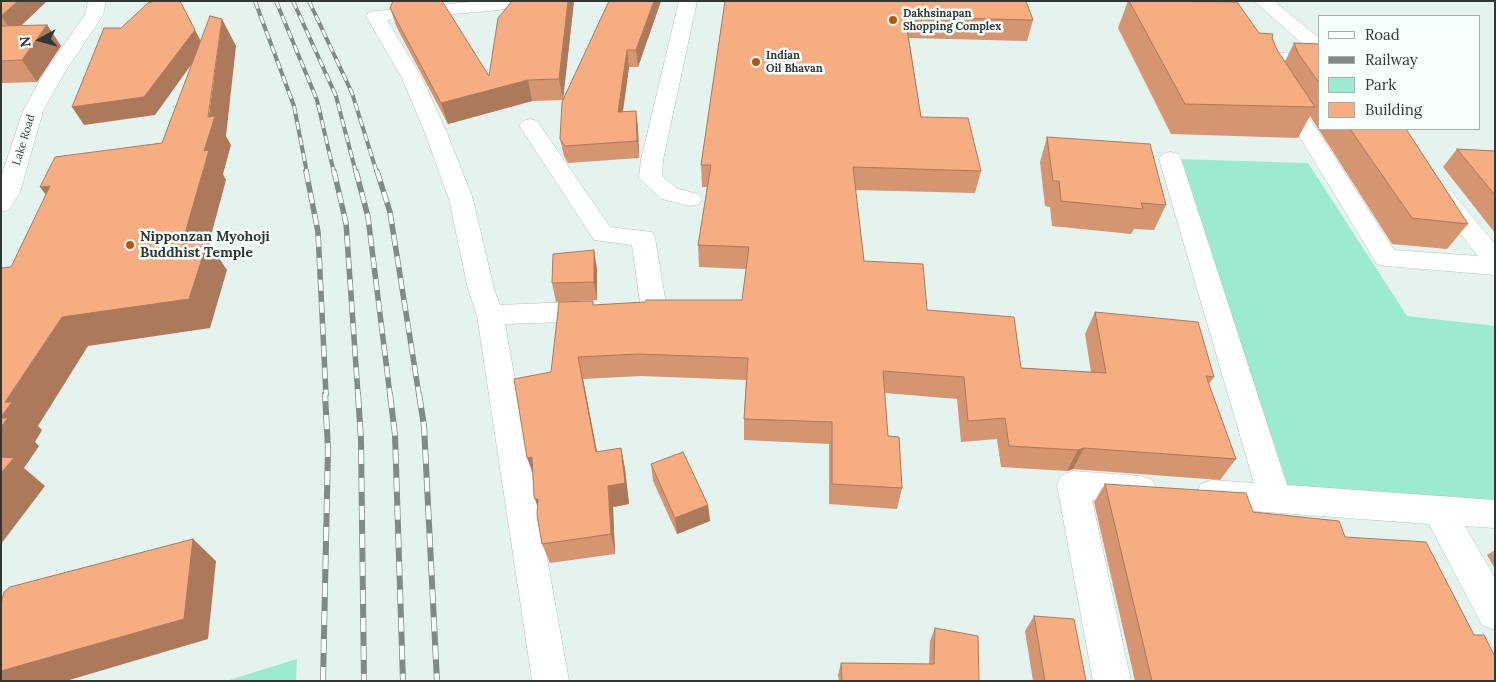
<!DOCTYPE html>
<html>
<head>
<meta charset="utf-8">
<style>
  body { margin:0 }
  #map { position:relative; width:1496px; height:682px; overflow:hidden; background:#e4f3ee; font-family:Lora,serif }
  canvas { display:block }
  .frame { position:absolute; inset:0; border:2px solid #313735; pointer-events:none }
  .legend { position:absolute; left:1318px; top:15px; width:162px; height:115px; box-sizing:border-box; background:#f6fffc; border:1px solid #a7afac; margin:0; padding:6px 9px; list-style:none; font-size:15px; color:#313735 }
  .legend li { display:flex; align-items:center; gap:10px; height:25px }
  .legend b { width:25px; border:1px solid #a7afac }
  .north { position:absolute; left:15px; top:15px; width:50px; height:50px; -webkit-text-stroke:4px #f6fffc; paint-order:stroke; rotate:263deg; font-size:14px; font-weight:700; line-height:20px; text-align:center; color:#313735 }
  .north::after { content:''; display:block; margin:auto; width:18px; height:22px; background:#313735; clip-path:polygon(50% 0,100% 100%,50% 72%,0 100%) }
</style>
</head>
<body>
<div id="map">
<canvas width="1496" height="682"></canvas>
<div class="frame"></div>
<ul class="legend">
<li><b style="height:6px;background:#fff"></b>Road</li>
<li><b style="height:6px;background:#808a87"></b>Railway</li>
<li><b style="height:14px;background:#9bebd3"></b>Park</li>
<li><b style="height:14px;background:#f7ad82"></b>Building</li>
</ul>
<div class="north">N</div>
</div>
<script>
const ctx = document.querySelector('canvas').getContext('2d');
ctx.lineJoin = 'round';
function paint(path, color) {
  ctx.fillStyle = color;
  ctx.fill(path, 'evenodd');
}
function toPath(rows) {
  const path = new Path2D();
  for (const r of rows) {
    path.moveTo(r[0], r[1]);
    for (let i = 2; i < r.length; i += 2) path.lineTo(r[i], r[i + 1]);
  }
  return path;
}
function stroke(path, color, width, dash) {
  ctx.strokeStyle = color;
  ctx.lineWidth = width;
  ctx.lineCap = dash ? 'butt' : 'round';
  ctx.setLineDash(dash || []);
  ctx.stroke(path);
}
function drawText(font, color, halo, rows, align = 'center') {
  ctx.font = font + ' Lora,serif';
  ctx.lineWidth = 5;
  ctx.setLineDash([]);
  ctx.textBaseline = 'middle';
  ctx.strokeStyle = halo;
  ctx.fillStyle = color;
  for (const [text, x, y, turn = 0] of rows) {
    ctx.save();
    ctx.translate(x, y);
    ctx.rotate((+turn || 0) * Math.PI / 180);
    ctx.textAlign = isNaN(turn) ? turn : align;
    if (halo) ctx.strokeText(text, 0, 0);
    ctx.fillText(text, 0, 0);
    ctx.restore();
  }
}
paint(toPath([
  [1176,159,1308,163,1407,316,1495,326,1495,505,1282,495],
  [297,659,296,681,226,681]
]), '#9bebd3');
const minor = toPath([
  [88,1,106,1,103,15,63,75,43,111,20,192,9,210,1,212,1,177,23,111,43,75,85,15,88,1],
  [482,1,527,1,524,5,499,10,387,20,422,78,447,133,473,199,494,289,500,305,596,301,605,304,609,311,605,318,596,321,505,324,569,681,532,680,477,315,468,289,449,199,425,133,402,78,366,16,369,12,375,11,482,1],
  [679,1,697,1,663,160,662,176,678,189,698,194,702,199,698,204,690,206,662,199,639,178,641,160,679,1],
  [1254,1,1274,1,1320,39,1320,66,1280,65,1279,66,1284,78,1394,250,1478,256,1431,196,1435,191,1443,189,1451,191,1495,244,1495,275,1386,266,1377,264,1264,78,1259,66,1268,55,1275,53,1318,54,1313,53,1254,1],
  [530,119,537,121,610,227,652,232,655,238,667,310,663,317,654,320,645,317,641,310,632,245,594,240,519,125,523,121,530,119],
  [1170,152,1178,154,1181,159,1287,485,1495,500,1495,528,1465,526,1495,578,1495,630,1482,625,1429,524,1212,508,1201,504,1196,494,1201,484,1212,480,1254,483,1159,159,1162,154,1170,152],
  [1073,471,1141,476,1152,480,1157,490,1152,500,1141,504,1092,500,1131,681,1093,681,1057,485,1062,475,1073,471]
]);
stroke(minor, '#b3c2bd', 1);
paint(minor, '#fff');
const railFar2 = toPath([
  [255,1,294,106,307,173],
  [276,1,317,100,334,173],
  [293,1,336,96,356,173],
  [309,1,352,93,377,173]
]);
const railFar1 = toPath([
  [306,171,318,232,326,395],
  [334,171,346,223,358,395],
  [356,171,368,217,390,395],
  [377,171,390,212,419,395]
]);
const rail = toPath([
  [358,394,361,440,364,681],
  [390,394,395,435,403,681],
  [419,394,424,426,437,681],
  [323,681,328,448,325,394]
]);
stroke(railFar2, '#808a87', 4);
stroke(railFar1, '#808a87', 5.5);
stroke(rail, '#808a87', 6);
stroke(railFar2, '#f6fffc', 2.5, [8]);
stroke(railFar1, '#f6fffc', 4, [11]);
stroke(rail, '#f6fffc', 4.5, [14]);
paint(toPath([
  [1,1,47,1,21,26,47,25,61,46,37,82,1,83],
  [512,1,574,1,563,99,661,1,638,67,629,67,623,112,636,111,638,128,639,158,568,163,564,156,560,139,563,100,532,101,448,124,397,28,390,8,489,76],
  [725,1,1033,20,1027,41,909,38,921,117,981,171,975,193,855,190,864,261,927,310,1021,368,1091,372,1085,334,1095,312,1214,377,1209,384,1236,459,1220,480,1073,469,1067,471,1001,467,997,439,961,442,957,399,885,393,888,436,902,488,897,509,829,504,829,444,744,440,744,419,746,380,641,376,583,379,597,452,621,448,625,469,629,504,613,507,615,554,550,563,542,544,538,507,535,499,551,372,593,301,594,305,742,300,746,269,699,267,698,245,707,187,702,187,701,165],
  [1128,1,1205,1,1259,33,1272,38,1277,50,1285,61,1294,43,1320,44,1320,129,1406,129,1468,224,1447,249,1392,244,1310,116,1298,138,1171,134,1118,28],
  [1047,137,1166,205,1154,230,1134,229,1131,234,1052,226,1050,207,1045,206,1040,162],
  [1457,149,1495,151,1495,233,1443,167],
  [597,269,597,300,556,302,552,283],
  [651,464,708,505,710,521,677,534,653,481],
  [1105,484,1253,512,1495,681,1135,681,1094,502],
  [1495,550,1495,569,1487,555],
  [1034,616,1086,681,1033,681,1025,631],
  [935,628,979,681,839,681,838,675,841,663,929,664,930,641]
]), '#d49570');
paint(toPath([
  [18,1,47,1,13,33,1,16],
  [568,1,574,1,563,100,559,79],
  [654,1,661,1,638,67,636,50],
  [222,19,236,46,226,136,231,145,223,174,226,180,209,243,227,270,210,328,88,346,38,426,42,430,35,442,39,446,24,468,45,486,1,544,1,417,5,402,62,317,182,244,204,151],
  [47,25,61,46,37,82,22,60],
  [195,30,204,47,155,115,84,125,72,107],
  [627,50,629,67,620,130,618,112],
  [528,80,532,101,448,124,441,103],
  [636,111,638,128,639,158,637,141],
  [50,186,63,217,40,187],
  [594,250,597,269,597,300,594,282],
  [578,357,583,379,601,473,596,452],
  [621,448,625,469,629,504,613,507,615,554,611,534,608,486],
  [1084,448,1073,469,1067,471,1078,450],
  [532,457,535,479,527,458],
  [535,499,538,499,542,520],
  [708,505,710,521,677,534,675,518],
  [193,539,216,561,208,639,66,681,1,681,1,671]
]), '#ad795b');
const building = toPath([
  [1,1,18,1,1,16,1,1],
  [155,1,180,1,195,30,144,97,72,107,104,28,121,28,148,3,155,1],
  [393,1,442,1,489,76,498,18,512,1,568,1,559,79,528,80,441,103,390,8,393,1],
  [609,1,654,1,636,50,627,50,618,112,636,111,637,141,565,146,560,139,562,102,609,1],
  [725,1,1026,1,1033,20,905,17,921,117,968,118,981,171,853,167,864,261,923,264,927,310,1014,317,1021,368,1106,373,1095,312,1198,322,1214,377,1206,376,1236,459,1084,448,1078,450,1009,446,1005,418,968,421,964,377,883,371,888,436,899,437,902,488,832,484,832,422,744,419,748,358,638,354,578,357,596,452,621,448,625,483,608,486,611,534,542,544,537,515,538,499,535,499,534,496,532,457,527,458,514,379,551,372,559,302,593,301,593,305,645,302,646,300,742,300,749,247,698,245,711,165,701,165,725,1],
  [1129,1,1237,2,1259,33,1273,34,1272,38,1277,50,1315,107,1185,104,1129,1],
  [210,16,222,19,208,117,215,116,204,151,209,150,182,244,208,240,189,299,62,317,5,402,12,402,1,417,1,268,11,267,50,186,40,187,55,157,162,143,210,16],
  [47,25,22,60,1,61,1,26,47,25],
  [1294,43,1320,44,1320,84,1298,53,1294,43],
  [1350,129,1406,129,1468,224,1412,218,1350,129],
  [1047,137,1150,144,1166,205,1141,203,1143,209,1061,201,1059,181,1053,181,1047,137],
  [1457,149,1495,151,1495,195,1457,149],
  [594,250,594,282,552,283,553,254,594,250],
  [1,418,8,418,1,427,1,418],
  [683,452,708,505,675,518,651,464,683,452],
  [1,457,14,458,1,473,1,457],
  [1105,484,1246,493,1253,512,1339,521,1345,537,1426,542,1474,635,1484,635,1495,657,1495,681,1152,681,1105,484],
  [193,539,184,619,1,671,1,604,4,592,10,587,193,539],
  [1034,616,1074,619,1086,681,1045,681,1034,616],
  [935,628,978,636,979,681,842,681,841,663,934,664,935,628]
]);
paint(building, '#f7ad82');
stroke(building, '#ad795b', 1);
for (const [x, y, r, color] of [
  [893,20,5,"#b55705"],
  [756,62,5,"#b55705"],
  [130,245,5,"#b55705"]
]) {
  const dot = new Path2D();
  dot.arc(x, y, r, 0, 2 * Math.PI);
  ctx.fillStyle = color;
  ctx.fill(dot);
  stroke(dot, '#f6fffc', 2);
}
drawText('bold 11px', '#313735', '#f6fffc', [
  ["Dakhsinapan",903,14],
  ["Shopping Complex",903,27],
  ["Indian",766,56],
  ["Oil Bhavan",766,69]
], 'left');
drawText('11px', '#313735', '#f6fffc', [
  ["Lake Road",24,140,-73]
]);
drawText('bold 14px', '#313735', '#f6fffc', [
  ["Nipponzan Myohoji",140,237],
  ["Buddhist Temple",140,253]
], 'left');
</script>
</body>
</html>
